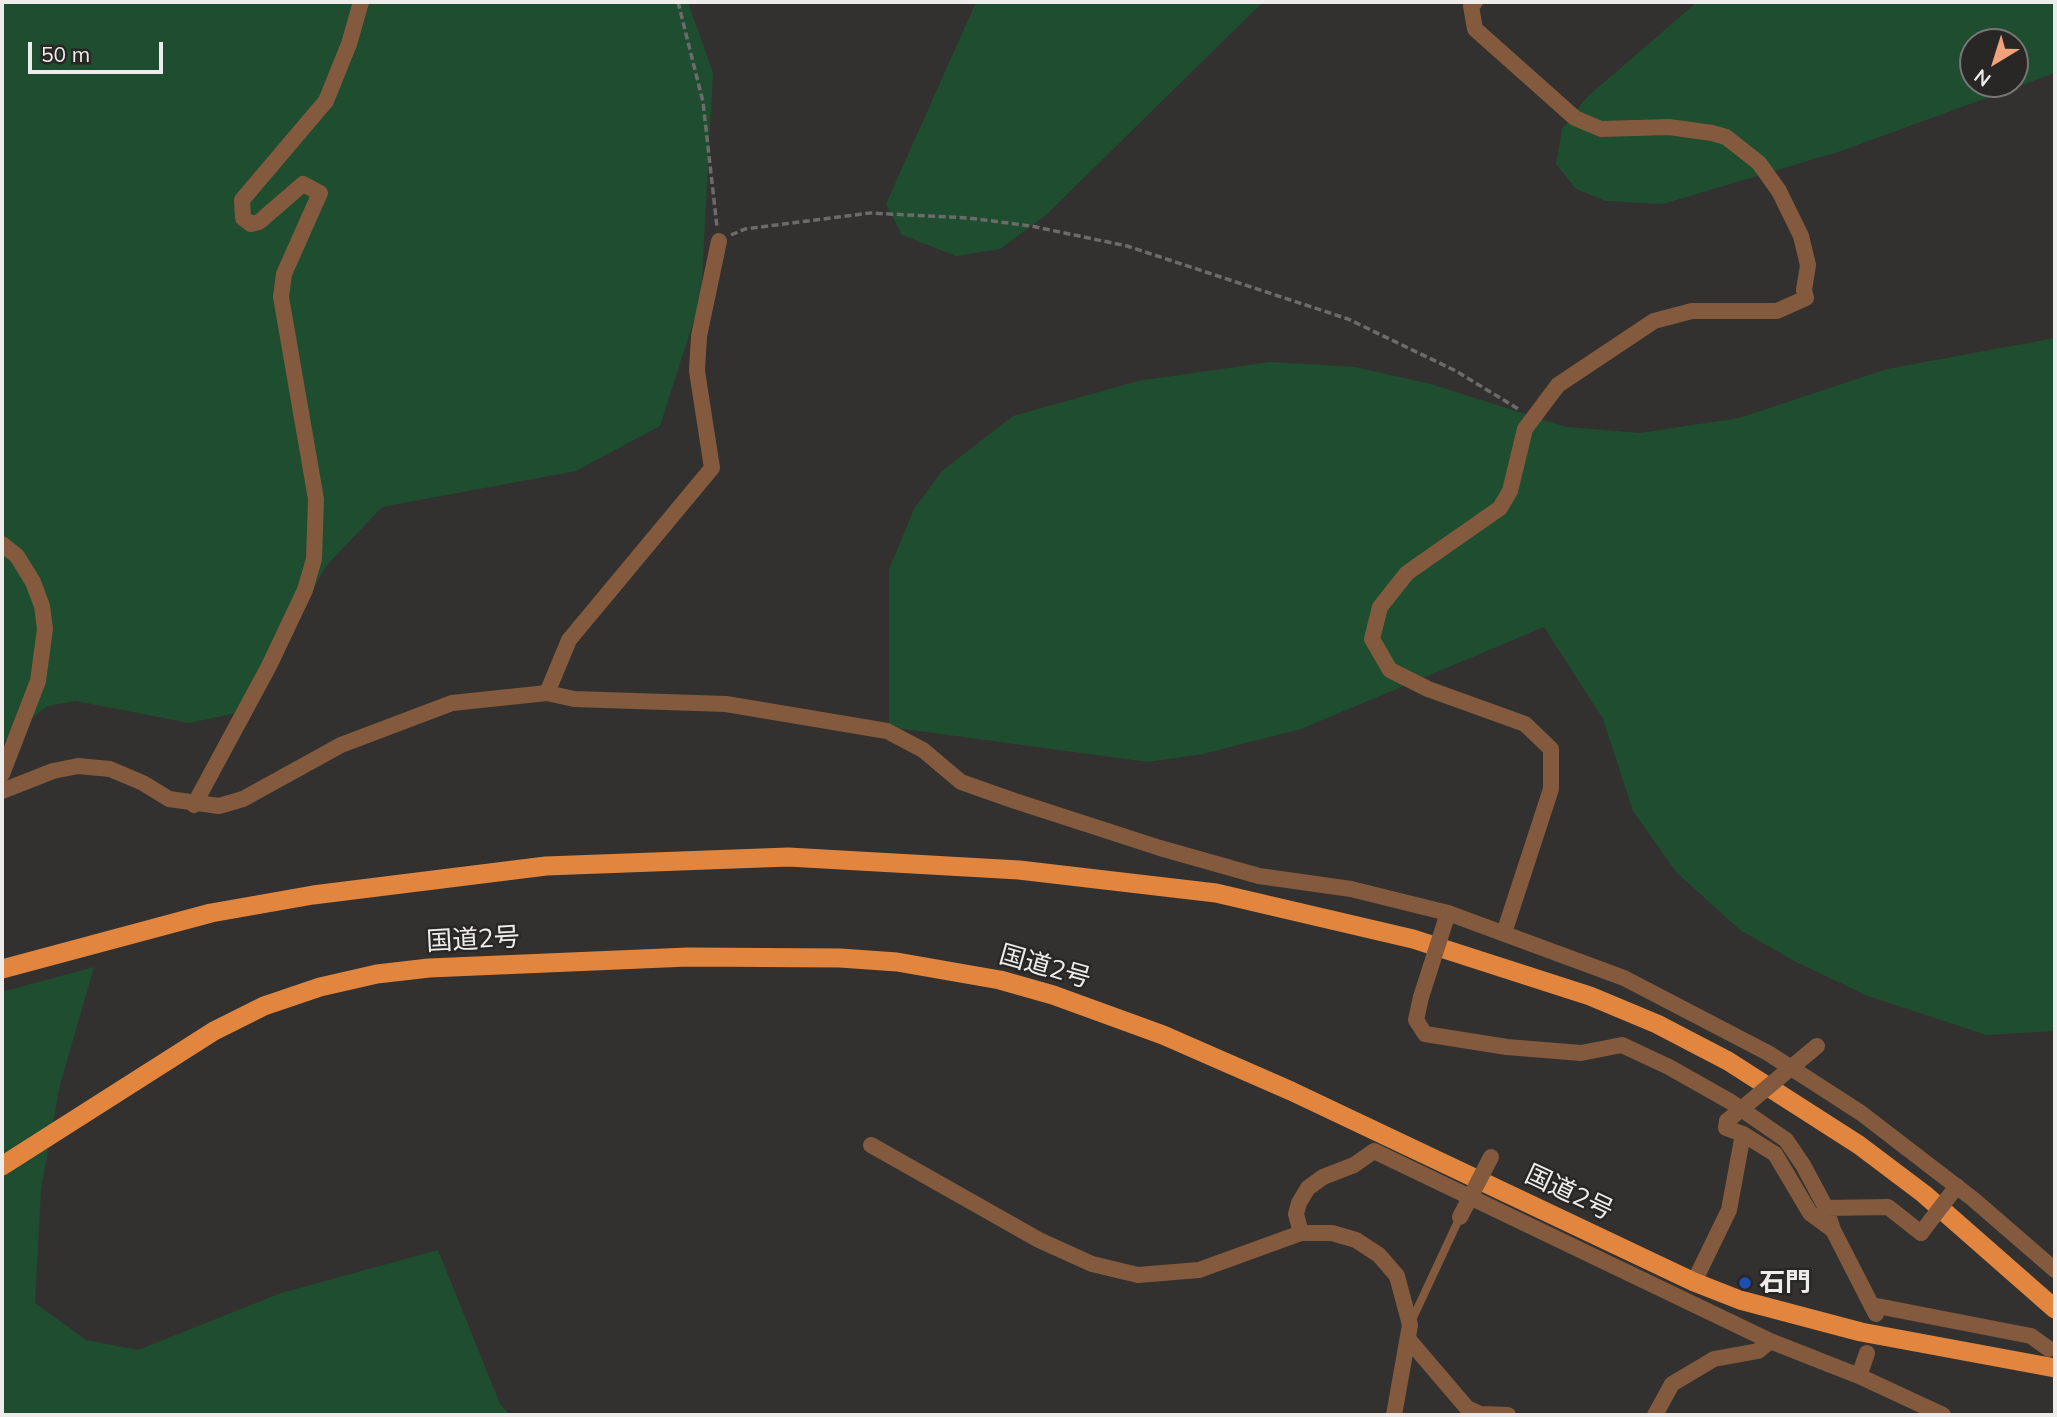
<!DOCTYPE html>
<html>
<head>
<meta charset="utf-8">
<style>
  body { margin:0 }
  #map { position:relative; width:2057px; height:1417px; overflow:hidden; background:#33312f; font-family:Mulish,sans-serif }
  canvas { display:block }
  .frame { position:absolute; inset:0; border:4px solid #eeeceb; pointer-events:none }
  .north { position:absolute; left:1959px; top:28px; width:70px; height:70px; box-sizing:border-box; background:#292725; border:2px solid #787674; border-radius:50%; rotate:218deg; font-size:19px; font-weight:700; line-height:28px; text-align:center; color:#eeeceb }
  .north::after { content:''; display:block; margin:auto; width:24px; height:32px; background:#f0a27a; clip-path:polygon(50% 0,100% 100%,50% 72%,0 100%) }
  .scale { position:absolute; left:28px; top:42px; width:135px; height:32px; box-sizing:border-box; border:4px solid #eeeceb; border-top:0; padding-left:9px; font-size:21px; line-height:24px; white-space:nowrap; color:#eeeceb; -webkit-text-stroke:5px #292725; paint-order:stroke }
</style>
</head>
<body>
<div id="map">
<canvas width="2057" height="1417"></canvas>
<div class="frame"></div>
<div class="north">N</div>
<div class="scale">50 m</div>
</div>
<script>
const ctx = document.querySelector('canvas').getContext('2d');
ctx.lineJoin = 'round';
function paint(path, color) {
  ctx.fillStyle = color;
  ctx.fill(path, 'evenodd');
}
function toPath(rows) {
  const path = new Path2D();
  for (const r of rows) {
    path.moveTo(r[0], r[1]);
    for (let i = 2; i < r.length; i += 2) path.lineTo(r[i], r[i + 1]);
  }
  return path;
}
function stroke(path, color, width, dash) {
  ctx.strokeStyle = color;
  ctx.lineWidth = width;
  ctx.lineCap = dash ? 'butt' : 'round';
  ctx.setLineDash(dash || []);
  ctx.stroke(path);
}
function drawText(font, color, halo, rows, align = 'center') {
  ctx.font = font + ' Mulish,"Noto Sans JP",sans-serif';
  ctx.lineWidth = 5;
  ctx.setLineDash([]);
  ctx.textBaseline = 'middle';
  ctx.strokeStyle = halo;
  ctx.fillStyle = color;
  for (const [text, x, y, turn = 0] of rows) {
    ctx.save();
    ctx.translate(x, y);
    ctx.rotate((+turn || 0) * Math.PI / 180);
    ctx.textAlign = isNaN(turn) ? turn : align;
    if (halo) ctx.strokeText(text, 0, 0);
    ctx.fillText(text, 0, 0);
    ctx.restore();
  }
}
paint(toPath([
  [2,2,688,2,713,73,701,298,660,426,576,471,382,507,327,565,242,712,189,723,76,701,47,706,2,743],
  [976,2,1263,2,1046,215,1000,249,956,256,902,235,886,204],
  [1697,2,2055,2,2055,73,1841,151,1663,204,1606,201,1576,189,1556,164,1562,129,1586,98],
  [1973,42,2015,42,2015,84,1973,84],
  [2055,338,2055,1031,1986,1035,1868,996,1796,962,1740,930,1676,872,1633,811,1603,719,1544,627,1301,729,1203,754,1148,762,889,727,889,569,914,509,942,471,1013,416,1138,381,1270,362,1355,367,1431,384,1566,427,1640,433,1739,418,1887,369],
  [94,967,60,1085,41,1189,35,1303,86,1340,138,1350,281,1293,438,1250,500,1404,510,1415,2,1415,2,992]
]), '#1f4d2f');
stroke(toPath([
  [678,2,703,102,717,227],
  [731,235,745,229,870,213,969,218,1031,226,1127,246,1348,319,1456,371,1520,410]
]), '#6d6b6a', 3.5, [7, 3.5]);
stroke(toPath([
  [1411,1322,1460,1217]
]), '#835a3d', 8);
stroke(toPath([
  [1475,2,1471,6,1475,29,1575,118,1601,129,1669,127,1712,133,1726,137,1759,163,1779,191,1801,236,1808,265,1804,290,1806,298,1777,311,1692,311,1654,321,1558,385,1525,429,1510,491,1500,508,1407,573,1380,607,1372,639,1390,670,1428,689,1525,724,1551,749,1551,789,1504,933],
  [2,544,17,556,33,582,42,606,45,629,38,681,2,774],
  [547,693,569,640,712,468,697,371,699,336,719,241],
  [2,791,53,771,78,766,110,769,143,783,169,799,219,806,243,799,341,745,452,703,547,693,574,699,726,704,887,731,923,750,961,782,1015,801,1160,848,1259,876,1351,889,1448,913,1624,978,1768,1053,1861,1113,1973,1199,2055,1270],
  [194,805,269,666,305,590,314,559,316,499,281,297,284,274,320,193,303,184,259,222,251,224,243,218,242,200,326,101,349,44,361,2],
  [1421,997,1416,1020,1425,1034,1507,1047,1581,1053,1622,1045,1669,1067,1731,1102,1786,1140,1803,1165,1826,1208,1833,1230,1876,1314],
  [1727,1121,1726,1128,1743,1134,1775,1154,1810,1213,1833,1230],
  [871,1145,1039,1240,1092,1264,1138,1275,1199,1270,1301,1233,1332,1233,1356,1240,1379,1255,1397,1276,1410,1325,1394,1415],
  [1826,1208,1888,1207,1921,1233],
  [1301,1233,1296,1214,1299,1203,1308,1188,1323,1177,1354,1165,1374,1151,1770,1341,1859,1376,1943,1415],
  [1694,1282,1729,1210,1743,1134],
  [1872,1305,2031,1336,2049,1349],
  [1409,1340,1467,1408,1480,1414,1508,1415],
  [1859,1376,1867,1353],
  [1655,1415,1672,1384,1714,1359,1758,1351,1770,1341]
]), '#835a3d', 16);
stroke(toPath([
  [2,969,211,913,313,895,546,866,788,857,1019,870,1216,893,1413,939,1590,996,1657,1024,1728,1061,1859,1145,1924,1194,2055,1309],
  [2,1166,214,1031,264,1006,320,987,377,974,429,968,688,957,840,958,897,962,1000,980,1053,995,1163,1035,1291,1091,1694,1282,1740,1300,1861,1332,2055,1368]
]), '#e2863f', 19);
stroke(toPath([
  [1421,997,1448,913],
  [1727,1121,1817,1046],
  [1460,1217,1491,1157],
  [1921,1233,1957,1186]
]), '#835a3d', 16);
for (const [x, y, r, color] of [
  [1745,1283,7,"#1a4fb4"]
]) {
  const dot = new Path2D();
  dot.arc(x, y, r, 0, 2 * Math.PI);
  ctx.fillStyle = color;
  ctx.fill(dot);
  stroke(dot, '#292725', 2.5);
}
drawText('26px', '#eeeceb', '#292725', [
  ["国道2号",473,940,-3],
  ["国道2号",1045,967,16],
  ["国道2号",1569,1193,25]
]);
drawText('bold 26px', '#eeeceb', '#292725', [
  ["石門",1759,1283]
], 'left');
</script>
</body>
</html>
